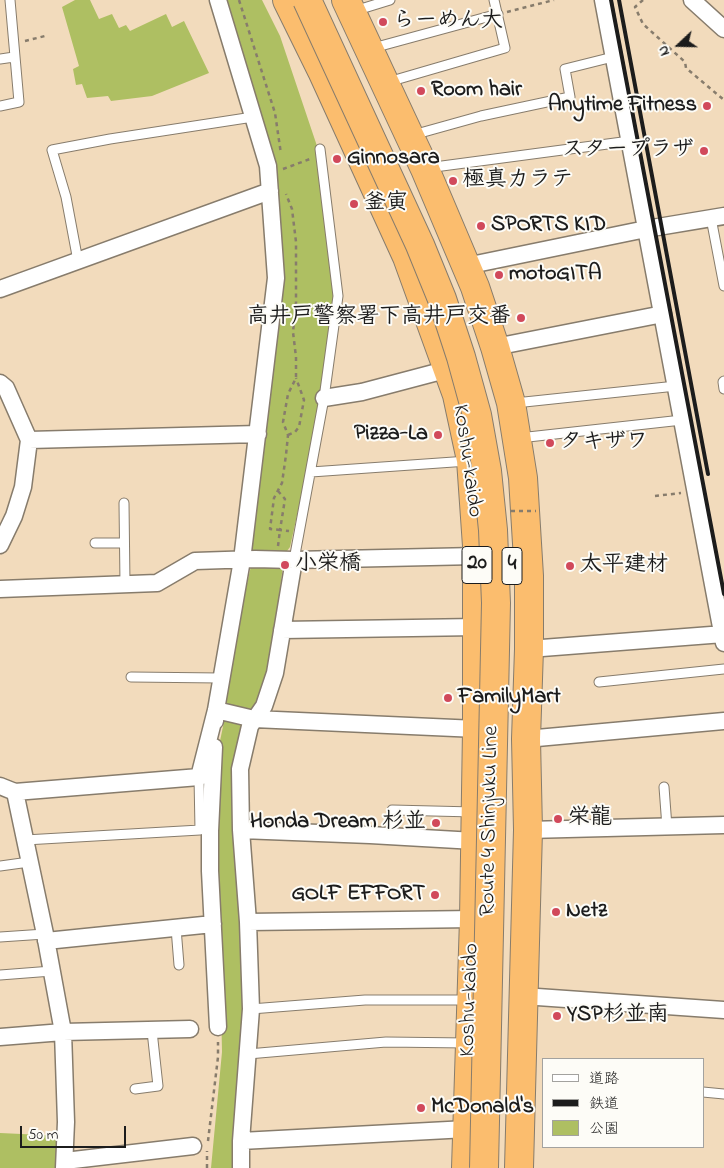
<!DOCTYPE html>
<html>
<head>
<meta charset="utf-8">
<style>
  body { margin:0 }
  #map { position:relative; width:724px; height:1168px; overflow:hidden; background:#f2dbbc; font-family:"Indie Flower","Klee One",sans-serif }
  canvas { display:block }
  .legend { position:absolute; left:542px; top:1058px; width:162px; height:90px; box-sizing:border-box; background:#fdfcf7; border:1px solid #a3a29f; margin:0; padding:6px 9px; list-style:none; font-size:15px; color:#1c1c1c }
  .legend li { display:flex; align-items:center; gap:10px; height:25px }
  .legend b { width:25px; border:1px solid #a3a29f }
  .north { position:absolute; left:654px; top:20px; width:50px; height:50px; -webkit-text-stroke:4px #fdfcf7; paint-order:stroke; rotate:249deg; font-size:14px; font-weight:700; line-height:20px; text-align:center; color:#1c1c1c }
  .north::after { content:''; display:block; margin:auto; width:18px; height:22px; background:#1c1c1c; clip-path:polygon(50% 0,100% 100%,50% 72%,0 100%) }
  .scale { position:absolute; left:20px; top:1126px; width:106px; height:22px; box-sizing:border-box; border:2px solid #1c1c1c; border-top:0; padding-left:6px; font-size:15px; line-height:18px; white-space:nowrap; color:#1c1c1c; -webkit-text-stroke:4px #fdfcf7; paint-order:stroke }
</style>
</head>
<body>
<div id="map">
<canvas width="724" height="1168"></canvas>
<ul class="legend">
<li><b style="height:6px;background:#fff"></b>道路</li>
<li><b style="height:6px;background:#1c1c1c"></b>鉄道</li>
<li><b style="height:14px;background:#aebf62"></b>公園</li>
</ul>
<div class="north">N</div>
<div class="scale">50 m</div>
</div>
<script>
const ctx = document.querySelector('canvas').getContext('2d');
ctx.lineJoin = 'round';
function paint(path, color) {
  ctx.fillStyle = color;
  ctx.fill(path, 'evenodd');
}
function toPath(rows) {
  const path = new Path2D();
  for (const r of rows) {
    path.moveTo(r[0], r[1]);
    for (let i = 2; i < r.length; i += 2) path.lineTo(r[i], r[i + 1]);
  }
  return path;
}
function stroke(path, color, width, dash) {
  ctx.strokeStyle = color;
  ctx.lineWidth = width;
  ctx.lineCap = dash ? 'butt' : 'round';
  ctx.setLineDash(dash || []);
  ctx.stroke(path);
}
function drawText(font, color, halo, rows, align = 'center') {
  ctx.font = font + ' "Indie Flower","Klee One",sans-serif';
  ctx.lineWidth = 4;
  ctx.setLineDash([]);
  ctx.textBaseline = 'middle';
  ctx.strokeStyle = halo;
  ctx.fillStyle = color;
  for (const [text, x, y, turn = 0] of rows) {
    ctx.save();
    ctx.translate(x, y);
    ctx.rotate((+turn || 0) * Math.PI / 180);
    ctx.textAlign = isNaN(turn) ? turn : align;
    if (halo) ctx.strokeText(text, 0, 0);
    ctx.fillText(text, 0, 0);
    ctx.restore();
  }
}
paint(toPath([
  [75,0,90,0,99,19,112,14,119,28,126,25,130,31,166,14,172,27,184,21,209,73,152,96,111,101,108,96,87,98,82,84,76,85,73,69,79,66,62,7],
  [222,0,262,0,280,36,317,146,327,229,335,303,306,475,290,547,284,555,252,554,247,544,273,353,272,166],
  [251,566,283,566,269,671,251,713,220,703],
  [225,717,246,722,246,955,236,1168,211,1168,222,1052,216,760],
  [0,1133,65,1136,64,1168,0,1168]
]), '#aebf62');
const lane = toPath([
  [364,8,390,0],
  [373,48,498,14],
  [0,59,14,57],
  [395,80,505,48,494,0],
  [0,106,19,102,10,0],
  [420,133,481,116,570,97,565,69,613,57],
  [427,168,630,141],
  [711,218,724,286],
  [78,261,66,197,52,150,110,139,253,117],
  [724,381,723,382,724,389],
  [515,403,676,386],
  [519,438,682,420],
  [311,472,468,461],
  [124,503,125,584],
  [95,543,124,543],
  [294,560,324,398,338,296,320,149],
  [131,677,220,678],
  [599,682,724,669],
  [664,787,667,827],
  [391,836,392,810,474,812],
  [25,840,200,830,199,777],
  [0,866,29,862],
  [176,928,179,965],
  [0,937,45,934],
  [0,975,52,971],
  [251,1009,365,1000,467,1000],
  [248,1054,386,1042,467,1043],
  [135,1089,158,1086,152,1031],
  [703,1092,724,1094]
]);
const street = toPath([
  [603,0,724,643],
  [692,0,724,29],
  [466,266,646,229,724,216],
  [0,289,270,191],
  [495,347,663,314],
  [0,383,6,388,29,440,23,487,14,516,0,545],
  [324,398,362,392,449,369],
  [29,440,258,434],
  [0,589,157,583,195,561,255,559,294,560,476,556],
  [282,630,477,627],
  [529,649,724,634],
  [215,721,216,710,254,719,477,729],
  [526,739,724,721],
  [214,747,210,831,210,871,218,1027],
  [0,786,15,792,199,777,216,710,242,560,276,278,268,166,218,0],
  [15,792,45,934,63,1032,66,1122,64,1168],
  [241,830,370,835,475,841],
  [528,830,724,825],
  [248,922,474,919],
  [46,941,213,924],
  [523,996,724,1010],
  [0,1037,63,1032,190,1029],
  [241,1141,467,1129],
  [65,1161,193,1146],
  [241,1168,241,1141,251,1009,248,922,241,830,240,769,250,726,264,706,275,673,294,560]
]);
const highway = toPath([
  [287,0,322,71,407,257,457,395,471,460,477,546,477,729,474,919,466,1168],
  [346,0,425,169,475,287,495,347,511,403,523,478,529,576,529,649,526,739,528,830,519,1168]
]);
stroke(lane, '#877c6c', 11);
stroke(street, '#877c6c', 19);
stroke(highway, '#877c6c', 30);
stroke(toPath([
  [239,0,275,113,281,154],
  [643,0,635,7,643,24,685,62,686,68,724,100],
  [507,12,554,0],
  [25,41,45,36],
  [283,169,310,159],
  [288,435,295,432,299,427,304,400,296,378],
  [278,491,285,499,280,530,289,531],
  [655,496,681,493],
  [278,546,280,530,270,529,274,498,282,483,286,455,288,435,283,422,288,394,296,378,296,357,293,332,296,303,296,242,292,209,286,194],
  [208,1141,218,1057,218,1042],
  [207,1168,207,1151]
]), '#877c6c', 2.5, [4, 4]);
stroke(lane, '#fff', 9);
stroke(street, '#fff', 16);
stroke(highway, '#fbbd6e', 28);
stroke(toPath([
  [611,0,724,594],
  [619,0,708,474]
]), '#1c1c1c', 4);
const highwayBridge = toPath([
  [307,0,420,245,442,299,461,357,477,415,487,471,493,530,496,603,484,1168]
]);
stroke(highwayBridge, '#877c6c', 30, []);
stroke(toPath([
  [511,511,536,511]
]), '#877c6c', 2.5, [4, 4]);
stroke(highwayBridge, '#fbbd6e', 28);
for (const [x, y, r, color] of [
  [383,22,5,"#d1495b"],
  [421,91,5,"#d1495b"],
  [707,106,5,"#d1495b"],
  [704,151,5,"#d1495b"],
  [337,159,5,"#d1495b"],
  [453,181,5,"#d1495b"],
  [354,204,5,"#d1495b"],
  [481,226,5,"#d1495b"],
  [499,275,5,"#d1495b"],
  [521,318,5,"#d1495b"],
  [438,435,5,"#d1495b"],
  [550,443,5,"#d1495b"],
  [285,565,5,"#d1495b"],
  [570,566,5,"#d1495b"],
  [448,698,5,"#d1495b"],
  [558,819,5,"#d1495b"],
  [436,823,5,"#d1495b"],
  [435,895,5,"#d1495b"],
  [556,912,5,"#d1495b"],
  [557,1016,5,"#d1495b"],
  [421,1108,5,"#d1495b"]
]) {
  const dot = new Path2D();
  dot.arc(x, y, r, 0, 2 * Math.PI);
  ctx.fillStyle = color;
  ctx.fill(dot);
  stroke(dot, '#fdfcf7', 2);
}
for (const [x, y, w] of [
  [477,565,30],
  [512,566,20]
]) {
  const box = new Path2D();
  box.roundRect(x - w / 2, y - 18.5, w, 37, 4);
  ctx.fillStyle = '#fdfcf7';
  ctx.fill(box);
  stroke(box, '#1c1c1c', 1);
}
drawText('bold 21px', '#1c1c1c', null, [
  ["20",477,565],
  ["4",512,566]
]);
drawText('bold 22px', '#1c1c1c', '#fdfcf7', [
  ["らーめん大",393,22],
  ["Room hair",431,91],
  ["Anytime Fitness",697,106,"right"],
  ["スタープラザ",694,151,"right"],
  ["Ginnosara",347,159],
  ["極真カラテ",463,181],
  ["釜寅",364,204],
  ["SPORTS KID",491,226],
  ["motoGITA",509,275],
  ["高井戸警察署下高井戸交番",511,318,"right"],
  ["Pizza-La",428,435,"right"],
  ["タキザワ",560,443],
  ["小栄橋",295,565],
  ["太平建材",580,566],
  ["FamilyMart",458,698],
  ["栄龍",568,819],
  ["Honda Dream 杉並",426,823,"right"],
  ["GOLF EFFORT",425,895,"right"],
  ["Netz",566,912],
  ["YSP杉並南",567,1016],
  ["McDonald's",431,1108]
], 'left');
drawText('22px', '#1c1c1c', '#fdfcf7', [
  ["Koshu-kaido",466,461,82],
  ["Route 4 Shinjuku Line",491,821,-89],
  ["Koshu-kaido",471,1000,-88]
]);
</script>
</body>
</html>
